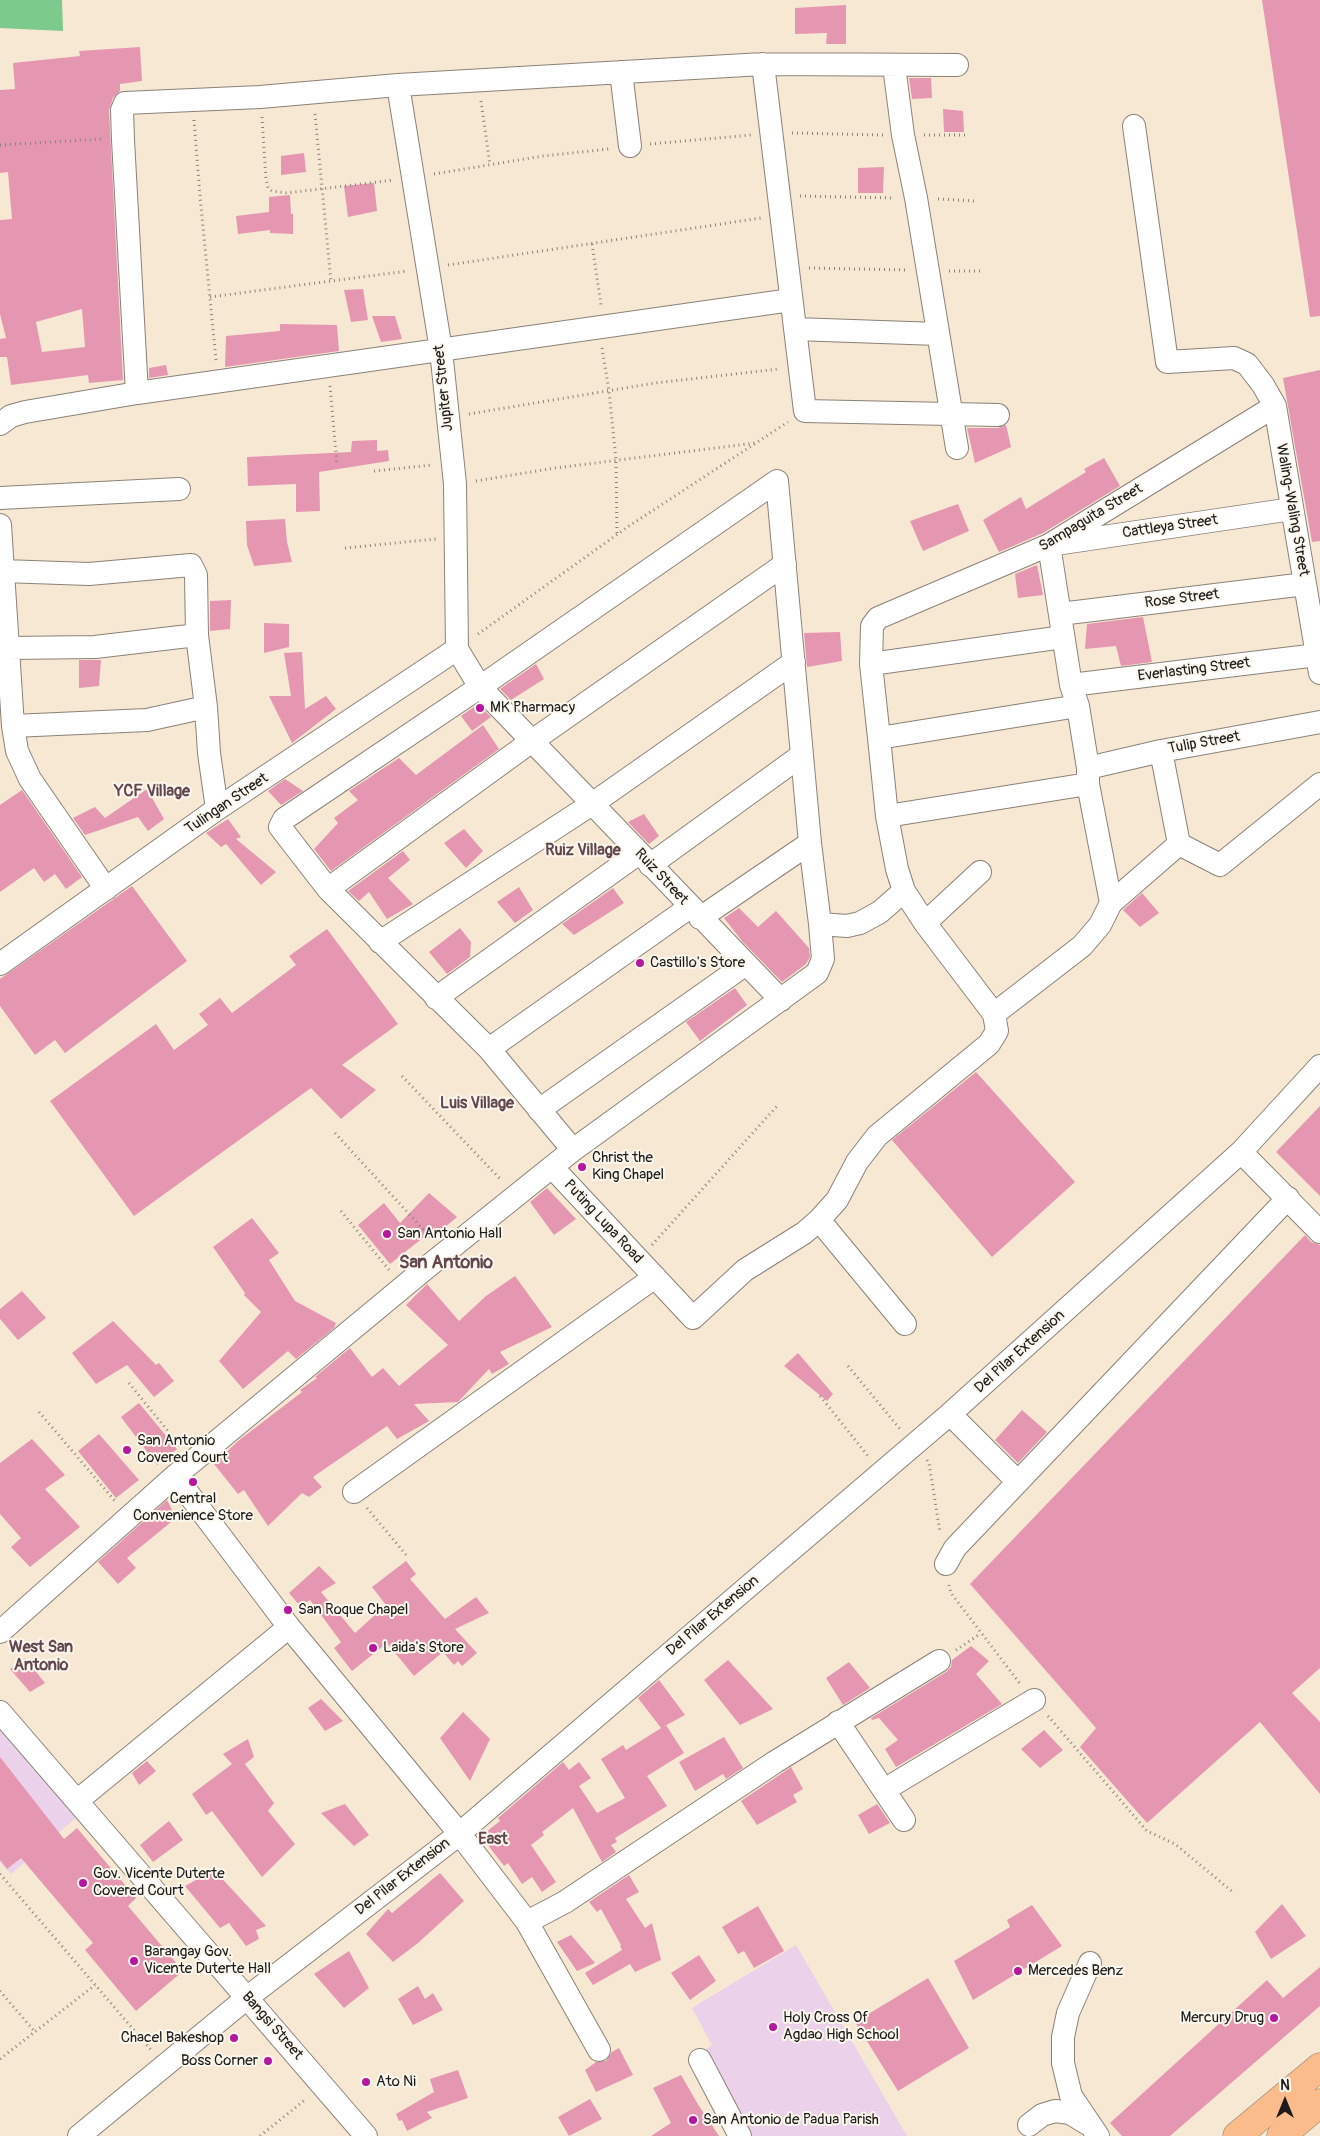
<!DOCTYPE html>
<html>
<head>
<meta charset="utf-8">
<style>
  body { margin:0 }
  #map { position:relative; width:1320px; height:2136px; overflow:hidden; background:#f7e8d4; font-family:Pangolin,sans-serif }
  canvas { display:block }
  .north { position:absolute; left:1260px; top:2076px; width:50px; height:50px; -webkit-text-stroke:4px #fbf7ec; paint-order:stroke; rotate:0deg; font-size:14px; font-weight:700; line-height:20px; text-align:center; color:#1c1c1c }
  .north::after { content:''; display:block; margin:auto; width:18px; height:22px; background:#1c1c1c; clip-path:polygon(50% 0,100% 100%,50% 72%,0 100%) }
</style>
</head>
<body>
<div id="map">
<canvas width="1320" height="2136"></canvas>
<div class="north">N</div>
</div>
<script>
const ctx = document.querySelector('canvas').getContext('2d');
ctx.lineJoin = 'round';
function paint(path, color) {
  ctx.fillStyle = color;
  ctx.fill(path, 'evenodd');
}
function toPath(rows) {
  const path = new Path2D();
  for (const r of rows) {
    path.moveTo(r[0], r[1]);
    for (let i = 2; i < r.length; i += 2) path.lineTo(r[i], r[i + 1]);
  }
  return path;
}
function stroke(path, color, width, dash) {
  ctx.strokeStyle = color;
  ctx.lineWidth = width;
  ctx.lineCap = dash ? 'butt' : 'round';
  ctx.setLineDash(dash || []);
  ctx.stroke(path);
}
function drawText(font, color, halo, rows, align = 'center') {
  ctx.font = font + ' Pangolin,sans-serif';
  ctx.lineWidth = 4;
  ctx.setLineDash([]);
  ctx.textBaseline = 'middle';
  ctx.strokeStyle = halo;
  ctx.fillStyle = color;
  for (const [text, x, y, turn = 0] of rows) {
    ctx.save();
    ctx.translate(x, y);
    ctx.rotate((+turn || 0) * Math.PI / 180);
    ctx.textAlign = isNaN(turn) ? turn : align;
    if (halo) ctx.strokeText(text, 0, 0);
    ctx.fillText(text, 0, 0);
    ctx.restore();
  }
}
paint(toPath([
  [0,1730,78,1816,11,1874,0,1862],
  [796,1945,907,2136,752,2136,702,2052,712,2045,692,2008]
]), '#ecd1ea');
paint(toPath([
  [0,0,62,0,63,31,0,28]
]), '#7ccb8c');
paint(toPath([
  [1262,0,1320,0,1320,316,1310,317],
  [846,5,846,44,826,44,827,33,795,34,795,8],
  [140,47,142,81,120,84,120,91,113,98,109,110,123,380,89,383,88,375,11,385,7,357,0,357,0,339,6,338,0,314,0,220,12,219,8,172,0,173,0,90,15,89,13,63,80,56,79,51],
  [82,309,85,347,42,352,36,322],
  [909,78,931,78,932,98,912,99],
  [943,109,963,111,964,132,944,132],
  [304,153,306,172,281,175,281,156],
  [884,167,883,193,858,193,858,168],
  [374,183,377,211,348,217,344,186],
  [290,195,291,214,293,214,293,234,270,233,270,230,238,234,236,216,269,212,269,197],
  [363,289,368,320,351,322,344,290],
  [372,316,395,316,402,339,381,342],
  [280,324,337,325,339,351,225,367,226,336,280,331],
  [166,365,168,375,149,378,149,368],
  [1320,370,1320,541,1312,542,1283,378],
  [1006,425,1011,447,975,463,967,428,998,428],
  [377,440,377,451,388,450,389,461,319,472,320,511,296,512,296,484,248,486,247,457,351,452,352,441],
  [1104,458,1120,486,1043,533,999,552,983,520,1021,497,1026,509,1086,472,1084,469],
  [958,504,969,531,923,551,910,521],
  [285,519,287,542,292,562,254,566,247,545,246,521],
  [1037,565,1043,595,1018,598,1015,574],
  [231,600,230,629,210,631,210,601],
  [1143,617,1152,662,1121,666,1116,646,1085,649,1087,624],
  [264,623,289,624,289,647,264,653],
  [840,632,842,661,807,667,804,633],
  [302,652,305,709,326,696,336,709,292,743,269,696,291,696,284,653],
  [79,660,101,660,99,686,79,688],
  [536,664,544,679,511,700,500,689],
  [478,704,491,717,472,731,461,716],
  [483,725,499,749,331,871,314,849,338,823,334,818,358,800,349,791,399,758,416,775],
  [285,779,303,791,281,805,268,791],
  [147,789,164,819,148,831,138,817,85,835,73,818,95,807,105,818],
  [22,790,82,877,66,889,55,874,44,882,34,868,0,892,0,805],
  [644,814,659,836,649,844,628,822],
  [228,819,241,837,236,839,276,872,261,885,226,844,221,847,206,833],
  [464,829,483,851,466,868,444,843],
  [403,851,410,860,388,878,413,904,387,919,369,892,359,901,348,891],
  [132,886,187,961,65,1053,55,1040,35,1055,0,1006,0,979],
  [519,887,533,910,515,923,497,902],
  [613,888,624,903,574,935,562,924],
  [1142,893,1159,913,1140,927,1123,910],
  [739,908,758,927,776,911,809,948,810,957,806,964,782,982,742,941,724,918],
  [460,928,471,942,470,957,447,974,429,952],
  [327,929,398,1024,342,1065,376,1090,341,1119,311,1088,134,1216,50,1101,156,1024,174,1050,208,1025,199,1014,220,998,232,1013,296,965,289,956],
  [735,988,747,1005,700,1041,686,1022],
  [976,1072,1075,1182,992,1257,892,1140],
  [1320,1106,1320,1196,1276,1152],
  [547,1188,576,1219,554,1235,530,1202],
  [429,1193,457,1217,438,1233,434,1229,390,1264,358,1225,384,1203,400,1223],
  [252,1218,279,1253,269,1260,295,1301,336,1323,334,1328,296,1359,288,1351,243,1389,219,1361,261,1312,244,1295,245,1293,213,1247],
  [1305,1235,1311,1242,1320,1245,1320,1668,1292,1693,1320,1722,1320,1794,1260,1722,1147,1823,1080,1747,1096,1728,970,1584],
  [515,1276,552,1327,500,1352,509,1364,492,1374,489,1369,458,1402,414,1404,429,1421,397,1439,387,1426,313,1477,322,1487,309,1497,302,1493,268,1526,244,1490,238,1494,214,1464,238,1441,302,1392,300,1390,317,1378,315,1377,350,1348,372,1377,383,1368,399,1386,448,1345,406,1305,427,1284,459,1321,486,1296],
  [22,1291,46,1318,18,1340,0,1319,0,1309],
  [113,1321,156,1365,159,1363,174,1381,154,1397,127,1365,96,1384,72,1353],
  [798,1353,833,1394,827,1401,784,1366],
  [139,1403,177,1449,157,1465,121,1417],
  [1022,1410,1047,1432,1018,1463,995,1440],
  [99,1434,139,1480,116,1498,78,1451],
  [32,1439,65,1475,45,1489,80,1527,30,1567,11,1547,21,1538,0,1514,0,1463],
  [167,1500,176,1518,127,1558,136,1568,118,1584,98,1562],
  [406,1561,416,1574,410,1579,445,1619,476,1597,489,1613,455,1629,477,1653,462,1666,458,1661,454,1665,443,1652,414,1676,387,1643,352,1671,334,1648,341,1642,310,1600,300,1606,289,1593,319,1566,336,1583,321,1592,355,1633,386,1605,372,1587],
  [971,1646,989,1661,976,1674,1002,1704,896,1767,885,1749,898,1740,879,1718,872,1720,871,1718,946,1672,951,1667,952,1660],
  [25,1658,45,1683,30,1692,10,1669],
  [728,1660,773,1709,740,1725,704,1680],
  [849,1662,870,1688,843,1705,826,1678],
  [659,1680,685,1715,661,1728,638,1698],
  [321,1699,343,1721,325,1731,308,1708],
  [463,1712,490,1739,470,1781,440,1738],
  [666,1725,684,1753,647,1776,667,1806,615,1838,617,1842,611,1845,616,1852,602,1862,573,1808,542,1832,544,1835,531,1845,556,1882,542,1892,532,1877,522,1884,508,1863,504,1866,481,1836,500,1821,498,1818,563,1762,569,1770,579,1762,591,1778,579,1786,597,1813,625,1798,601,1759,623,1745,626,1750],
  [1044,1730,1063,1750,1040,1768,1021,1749],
  [724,1737,743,1768,726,1779,723,1774,695,1791,679,1762],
  [248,1739,254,1757,245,1764,274,1803,268,1811,295,1844,262,1877,212,1811,206,1815,192,1794,232,1764,223,1754],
  [0,1757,64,1839,77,1828,136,1898,128,1906,183,1971,136,2011,85,1950,93,1943,21,1858,7,1869,0,1860],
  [147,1761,156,1771,139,1785,132,1773],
  [791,1767,803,1789,793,1795,797,1802,757,1825,741,1801],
  [345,1804,369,1835,354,1846,321,1813],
  [877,1804,890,1823,869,1834,858,1815],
  [169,1821,183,1840,153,1862,140,1845],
  [214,1870,266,1926,256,1930,259,1939,246,1946,229,1923,220,1928,185,1886],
  [440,1873,464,1901,418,1943,393,1962,366,1934,388,1909,392,1913],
  [629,1875,639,1892,626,1899,645,1928,652,1923,661,1960,635,1972,630,1964,593,1985,585,1973,622,1950,620,1946,621,1945,601,1909,597,1912,589,1902],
  [1282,1904,1306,1936,1271,1959,1255,1932],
  [1032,1905,1062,1946,973,2000,954,1961,1010,1927,1007,1920],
  [758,1906,784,1951,754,1968,744,1951,738,1954,722,1927],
  [571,1935,595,1963,577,1971,557,1942],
  [349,1951,369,1988,344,2008,314,1974],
  [699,1955,716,1981,690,2000,671,1973],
  [1320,1967,1320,2006,1170,2136,1122,2136,1110,2123,1267,1980,1283,1998],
  [928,1978,969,2048,898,2091,855,2022],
  [418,1986,425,1999,433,1993,443,2010,413,2025,398,1999],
  [619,2048,633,2075,596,2092,585,2070,596,2062,606,2061,612,2052],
  [458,2070,468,2098,427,2112,432,2118,407,2131,402,2120,399,2121,396,2114,434,2092,430,2079],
  [681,2075,699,2106,719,2136,651,2136,671,2123,653,2088],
  [590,2099,602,2119,569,2136,558,2117]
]), '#e597b2');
const minor = toPath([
  [763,64,805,411,998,415],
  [894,66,903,135,916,198,957,448],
  [621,72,630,146],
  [398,85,441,350,455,484,457,649,480,687,781,1000],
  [1134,126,1167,362,1234,358,1247,364,1263,385,1275,406,1320,673],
  [795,329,938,334],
  [137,393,123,140,122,110,125,103,260,97,398,85,763,64,957,65],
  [0,424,11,416,25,412,137,393,791,300],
  [0,498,179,489],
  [0,525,13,726,17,751,30,779,106,889],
  [3,571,89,574,191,565,196,575,197,635,206,707,209,753,217,809],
  [1060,614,1305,584],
  [8,648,95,647,197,635],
  [871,664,1063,637],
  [1071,685,1317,655],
  [13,726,147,720,206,707],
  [879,738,1078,706],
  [1088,768,1161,751,1320,722],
  [887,816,1088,784],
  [1179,844,1220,865,1320,784],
  [650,865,802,755],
  [328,889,532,741,785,564],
  [1111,903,1088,784,1088,768,1078,706,1071,685,1049,545,1292,509],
  [700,918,810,843],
  [925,923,980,872],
  [820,924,847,926,860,923,880,912,904,891],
  [380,942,592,804,794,662],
  [0,964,217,809,457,649],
  [436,998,639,853],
  [994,1014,1082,946,1100,925,1111,903,1179,844,1161,751],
  [489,1049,690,907],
  [539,1110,746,964],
  [1241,1152,1320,1232],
  [552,1167,693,1318,745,1270,804,1233,819,1220,837,1200,857,1162,877,1136,989,1044,997,1031,994,1014,925,923,904,891,897,869,887,816,879,738,871,664,872,626,878,618,1049,545,1275,406],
  [819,1220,905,1324],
  [950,1414,1018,1482],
  [175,1476,289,1627,459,1833,527,1922,599,2050],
  [354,1492,655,1277],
  [946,1564,955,1548,1288,1198],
  [0,1632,175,1476,426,1268,573,1150,817,973,823,959,820,924,810,843,777,481,480,687,284,819,280,827,328,889,489,1049,573,1150],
  [0,1712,366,2136],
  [838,1722,904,1820],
  [884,1790,1034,1700],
  [77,1801,289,1627],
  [527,1922,565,1902,775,1762,939,1661],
  [1090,1963,1068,2013,1063,2037,1063,2063,1071,2096,1098,2136],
  [700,2060,740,2136],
  [1029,2125,1042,2115,1055,2111,1070,2113,1088,2124],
  [79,2136,248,1997,453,1839,950,1414,1241,1152,1320,1066]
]);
const major = toPath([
  [1237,2136,1320,2067],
  [1281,2136,1320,2103]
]);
stroke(minor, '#8a8278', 24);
stroke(major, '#8a8278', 29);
stroke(toPath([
  [481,101,490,165],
  [315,114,331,282],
  [262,117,266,179,268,188,272,191,287,193,394,180],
  [194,120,200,196,216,360],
  [792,133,883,135],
  [924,135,969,135],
  [650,144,751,135],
  [0,145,102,139],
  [434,174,543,156,609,149],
  [800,196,894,198],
  [938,199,975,201],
  [592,244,601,305],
  [448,265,761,218],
  [809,268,908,270],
  [949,271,983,271],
  [210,297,407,271],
  [602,348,609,391,616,460,617,534],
  [330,386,337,465],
  [469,414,655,383,779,369],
  [374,471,432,465],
  [476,481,555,468,755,443],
  [345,548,436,539],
  [478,634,629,526,788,422],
  [402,1076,502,1181],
  [335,1133,431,1238],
  [341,1211,390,1271],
  [652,1245,777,1106],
  [848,1366,900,1429],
  [129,1383,180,1446],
  [820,1396,868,1456],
  [39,1412,115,1501],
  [927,1460,929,1463,940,1532],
  [367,1508,407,1556],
  [949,1585,951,1593,1021,1685],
  [956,1650,980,1634],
  [1048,1716,1147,1831,1175,1844,1234,1893],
  [0,1874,151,2050],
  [0,1991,35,2032],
  [0,2059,95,1985],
  [260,2136,306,2099]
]), '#8a8278', 3, [1, 4]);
stroke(minor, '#fff', 22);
stroke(major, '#f9bc8a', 28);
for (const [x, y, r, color] of [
  [480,708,5,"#b5179e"],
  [640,963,5,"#b5179e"],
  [582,1167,5,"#b5179e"],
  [387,1234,5,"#b5179e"],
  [127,1450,5,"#b5179e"],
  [193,1482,5,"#b5179e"],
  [288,1610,5,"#b5179e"],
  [373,1648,5,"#b5179e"],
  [83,1883,5,"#b5179e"],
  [134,1961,5,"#b5179e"],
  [1018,1971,5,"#b5179e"],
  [1274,2018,5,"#b5179e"],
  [773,2027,5,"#b5179e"],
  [234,2038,5,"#b5179e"],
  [268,2061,5,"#b5179e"],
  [366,2082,5,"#b5179e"],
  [693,2120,5,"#b5179e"]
]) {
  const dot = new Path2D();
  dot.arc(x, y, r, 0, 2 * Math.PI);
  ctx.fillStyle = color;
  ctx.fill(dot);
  stroke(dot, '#fbf7ec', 2);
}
drawText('15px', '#1c1c1c', '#fbf7ec', [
  ["Jupiter Street",444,388,-96],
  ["Waling-Waling Street",1292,510,80],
  ["Sampaguita Street",1091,518,-31],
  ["Cattleya Street",1170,527,-8],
  ["Rose Street",1182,599,-7],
  ["Everlasting Street",1194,670,-7],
  ["Tulip Street",1204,743,-10],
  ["Tulingan Street",227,804,-34],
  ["Ruiz Street",661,877,47],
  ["Puting Lupa Road",603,1222,47],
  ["Del Pilar Extension",1020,1352,-42],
  ["Del Pilar Extension",713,1616,-40],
  ["Del Pilar Extension",403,1877,-38],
  ["Bangsi Street",272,2026,49]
]);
drawText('15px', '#1c1c1c', '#fbf7ec', [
  ["MK Pharmacy",490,708],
  ["Castillo's Store",650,963],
  ["Christ the",592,1158],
  ["King Chapel",592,1175],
  ["San Antonio Hall",397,1234],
  ["San Antonio",137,1441],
  ["Covered Court",137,1458],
  ["Central",193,1499,"center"],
  ["Convenience Store",193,1516,"center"],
  ["San Roque Chapel",298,1610],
  ["Laida's Store",383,1648],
  ["Gov. Vicente Duterte",93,1874],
  ["Covered Court",93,1891],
  ["Barangay Gov.",144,1952],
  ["Vicente Duterte Hall",144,1969],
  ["Mercedes Benz",1028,1971],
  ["Holy Cross Of",783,2018],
  ["Agdao High School",783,2035],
  ["Mercury Drug",1264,2018,"right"],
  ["Chacel Bakeshop",224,2038,"right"],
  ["Boss Corner",258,2061,"right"],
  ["Ato Ni",376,2082],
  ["San Antonio de Padua Parish",703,2120]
], 'left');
drawText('bold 16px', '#624750', '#fbf7ec', [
  ["YCF Village",152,792],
  ["Ruiz Village",583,851],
  ["Luis Village",477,1104],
  ["West San",41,1648],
  ["Antonio",41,1666],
  ["East",493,1840]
]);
drawText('bold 18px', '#624750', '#fbf7ec', [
  ["San Antonio",446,1263]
]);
</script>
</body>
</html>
